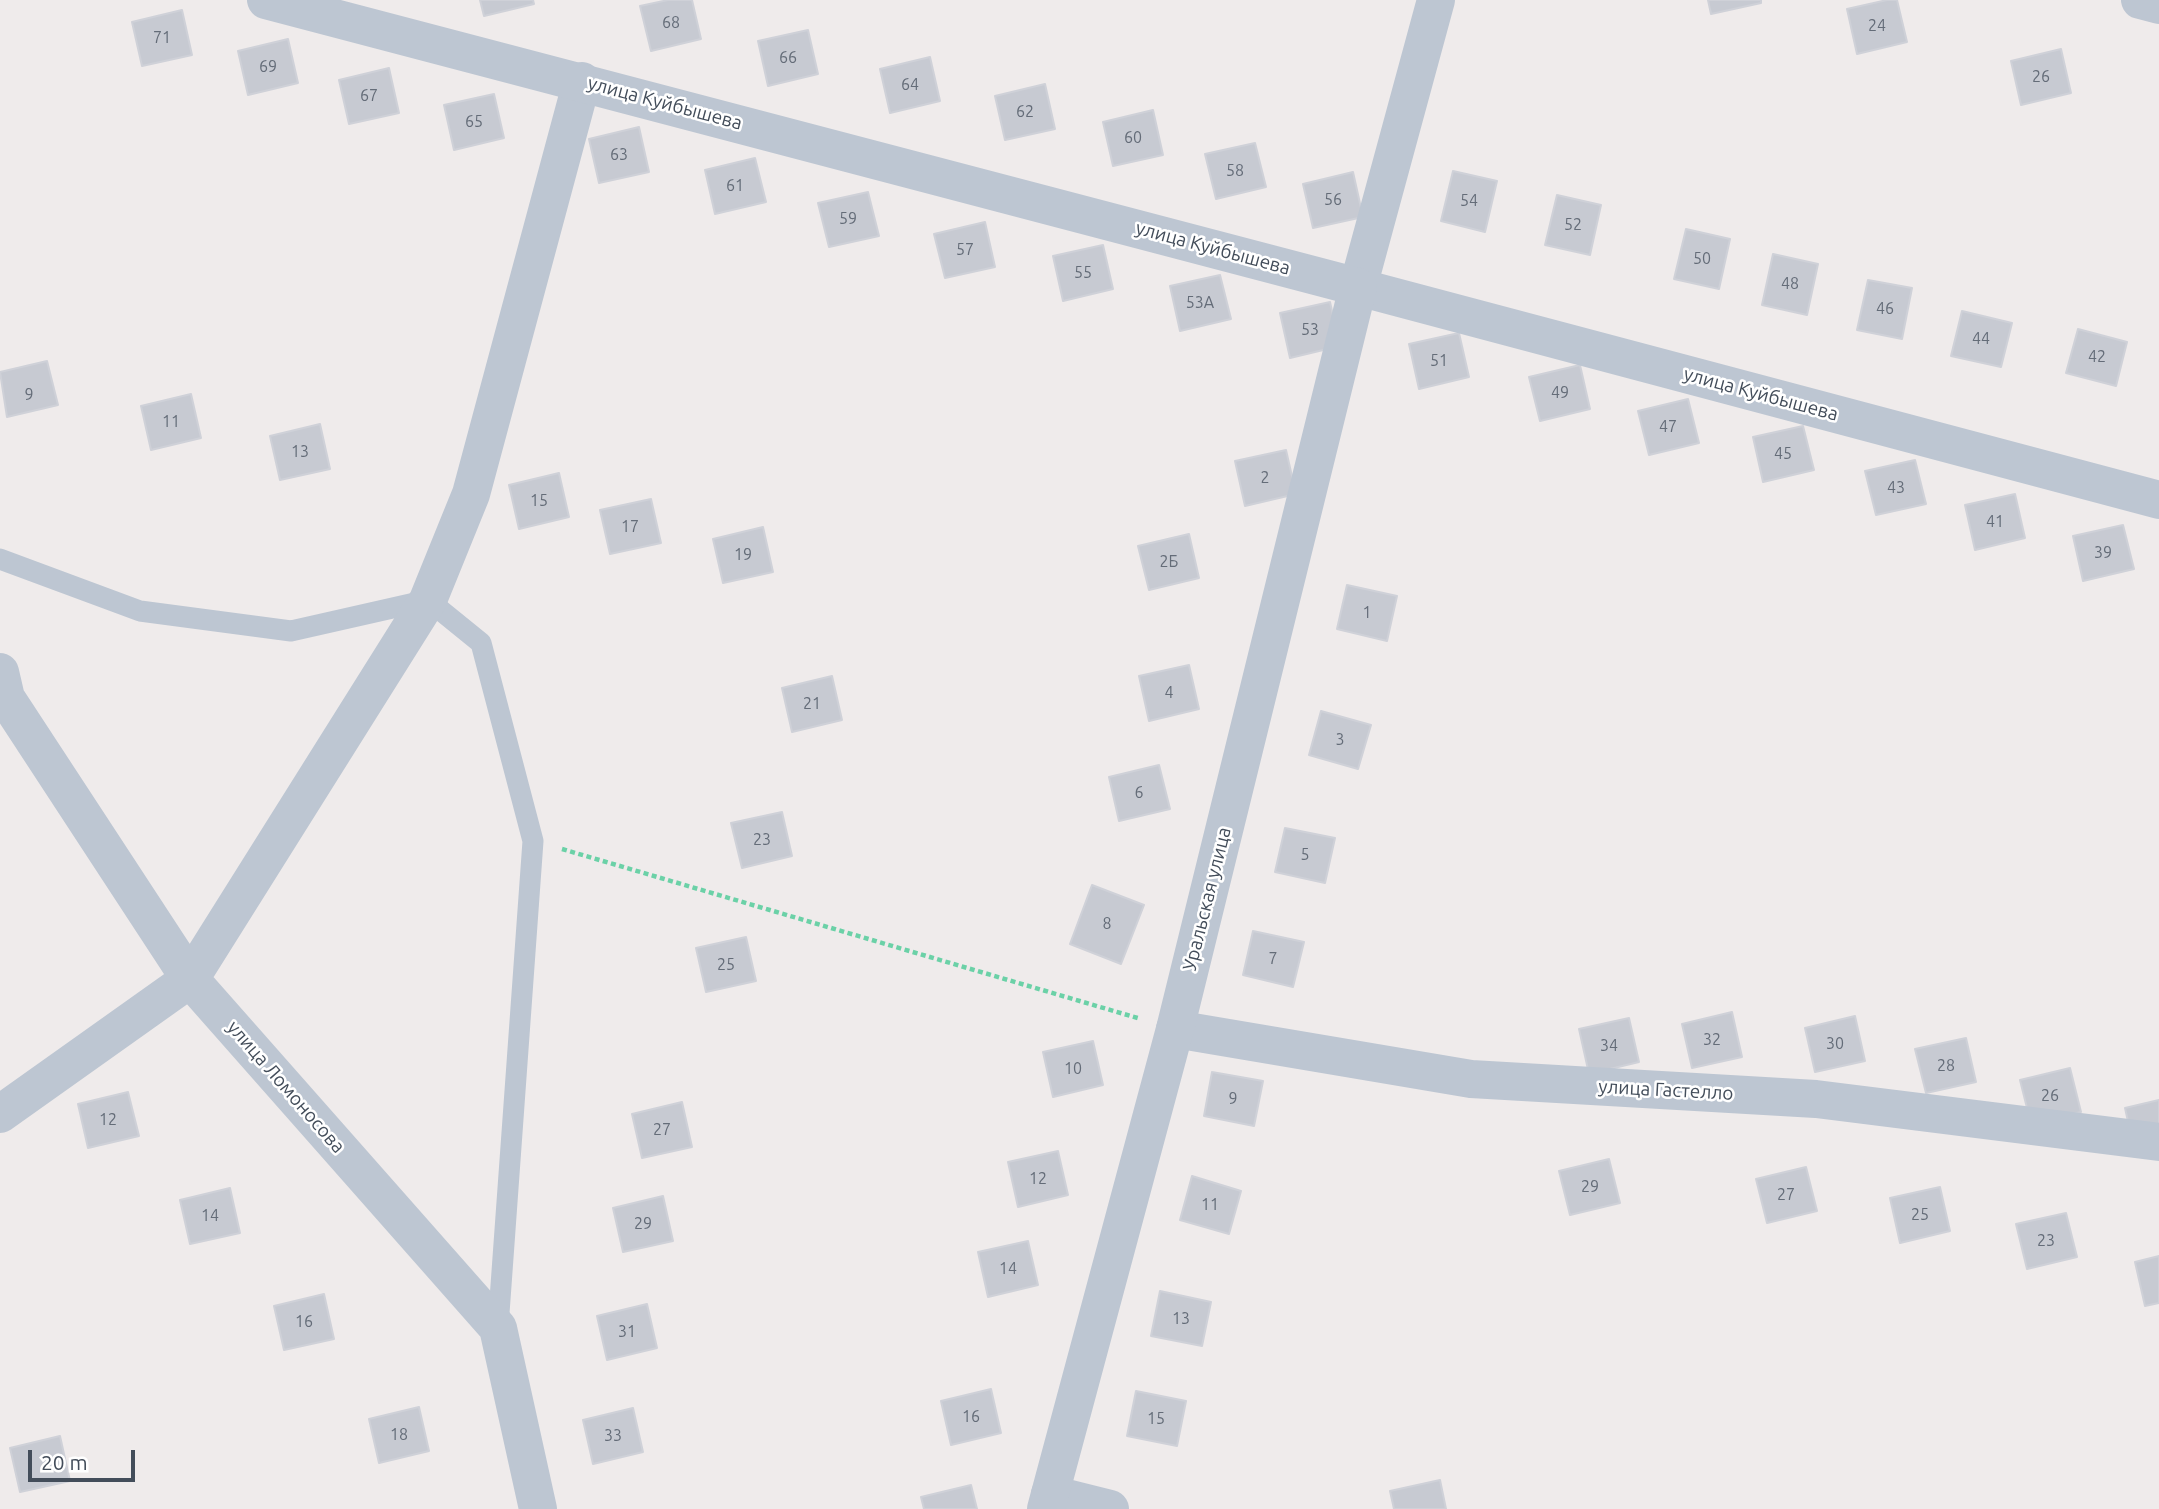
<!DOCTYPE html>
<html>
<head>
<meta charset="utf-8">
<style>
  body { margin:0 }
  #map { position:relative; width:2159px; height:1509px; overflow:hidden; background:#efebeb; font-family:Ubuntu,sans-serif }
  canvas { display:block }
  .scale { position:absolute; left:28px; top:1450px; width:107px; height:32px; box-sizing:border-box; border:4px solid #434d5a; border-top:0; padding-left:9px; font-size:21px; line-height:24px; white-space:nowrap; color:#434d5a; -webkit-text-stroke:5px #fff; paint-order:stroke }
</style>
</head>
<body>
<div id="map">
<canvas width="2159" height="1509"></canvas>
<div class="scale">20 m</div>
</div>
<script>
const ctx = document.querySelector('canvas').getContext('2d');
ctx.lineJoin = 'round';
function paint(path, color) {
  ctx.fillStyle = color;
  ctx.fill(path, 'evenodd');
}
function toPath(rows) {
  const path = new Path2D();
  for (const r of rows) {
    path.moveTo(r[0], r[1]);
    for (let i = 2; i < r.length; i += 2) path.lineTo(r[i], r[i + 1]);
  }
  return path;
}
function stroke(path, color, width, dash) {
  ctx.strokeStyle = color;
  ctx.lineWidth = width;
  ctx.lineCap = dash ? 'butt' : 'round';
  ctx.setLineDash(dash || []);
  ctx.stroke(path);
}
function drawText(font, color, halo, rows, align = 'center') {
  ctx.font = font + ' Ubuntu,sans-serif';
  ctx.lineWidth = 5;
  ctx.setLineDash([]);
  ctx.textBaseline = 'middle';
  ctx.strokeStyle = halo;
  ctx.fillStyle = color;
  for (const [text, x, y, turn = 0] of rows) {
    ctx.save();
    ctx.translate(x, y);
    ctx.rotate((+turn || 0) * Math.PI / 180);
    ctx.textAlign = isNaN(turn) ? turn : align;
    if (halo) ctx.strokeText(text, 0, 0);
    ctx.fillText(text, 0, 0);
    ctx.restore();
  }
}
const building = toPath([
  [480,0,533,0,534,4,484,16,480,0],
  [668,0,692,0,701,39,651,51,640,6,668,0],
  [1708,0,1761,0,1761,3,1711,14,1708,0],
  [1887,0,1897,0,1907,42,1857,54,1847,9,1887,0],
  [182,10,192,55,142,66,132,22,182,10],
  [808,30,818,74,768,86,758,41,808,30],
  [288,39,298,83,248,95,238,51,288,39],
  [2061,49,2071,93,2021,105,2011,61,2061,49],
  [930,57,940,101,890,113,880,69,930,57],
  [389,68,399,113,349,124,339,80,389,68],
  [1045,84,1055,129,1005,140,995,96,1045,84],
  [494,94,504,138,454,150,444,105,494,94],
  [1153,110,1163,155,1113,166,1103,122,1153,110],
  [639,127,649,172,599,183,589,139,639,127],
  [1255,143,1266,187,1216,199,1205,154,1255,143],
  [755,158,766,202,715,214,705,170,755,158],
  [1453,171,1497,181,1485,232,1441,221,1453,171],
  [1353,172,1363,217,1313,228,1303,184,1353,172],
  [868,192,879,236,829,247,818,203,868,192],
  [1557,195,1601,205,1590,255,1545,245,1557,195],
  [985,222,995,267,945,278,934,234,985,222],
  [1686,229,1730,239,1719,289,1674,279,1686,229],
  [1103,245,1113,289,1063,301,1053,256,1103,245],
  [1773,254,1818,264,1807,315,1762,305,1773,254],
  [1220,275,1231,319,1180,331,1170,286,1220,275],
  [1868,280,1912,288,1902,339,1857,330,1868,280],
  [1330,302,1340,346,1290,358,1280,313,1330,302],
  [1962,311,2012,323,2001,367,1951,356,1962,311],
  [2078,329,2127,342,2116,386,2066,373,2078,329],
  [1459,333,1469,377,1419,389,1409,344,1459,333],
  [47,361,58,405,7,417,0,372,47,361],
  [1580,365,1590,409,1540,421,1529,377,1580,365],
  [191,394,201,438,151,450,141,406,191,394],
  [1688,399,1699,443,1649,455,1638,411,1688,399],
  [320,424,330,469,280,480,270,436,320,424],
  [1803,426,1814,470,1763,482,1753,437,1803,426],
  [1286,450,1296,494,1245,506,1235,461,1286,450],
  [1915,460,1926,504,1876,515,1865,471,1915,460],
  [559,473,569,517,519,529,509,485,559,473],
  [2015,494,2025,538,1975,550,1965,505,2015,494],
  [651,499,661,543,610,554,600,510,651,499],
  [2123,525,2134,569,2083,581,2073,536,2123,525],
  [763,527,773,572,723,583,713,539,763,527],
  [1189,534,1199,578,1149,590,1138,546,1189,534],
  [1347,585,1397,596,1387,641,1337,629,1347,585],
  [1189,665,1199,709,1149,721,1139,676,1189,665],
  [832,676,842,720,792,732,782,688,832,676],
  [1321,711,1371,725,1358,769,1309,755,1321,711],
  [1159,765,1170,809,1119,821,1109,777,1159,765],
  [782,812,792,856,742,868,731,823,782,812],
  [1285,828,1335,838,1325,883,1275,872,1285,828],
  [1092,885,1144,905,1121,964,1070,944,1092,885],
  [1253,931,1304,942,1293,987,1243,975,1253,931],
  [746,937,756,981,706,992,696,948,746,937],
  [1732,1012,1742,1057,1692,1068,1682,1024,1732,1012],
  [1855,1016,1865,1061,1815,1072,1805,1028,1855,1016],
  [1629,1018,1639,1062,1589,1074,1579,1029,1629,1018],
  [1966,1038,1976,1082,1926,1093,1915,1049,1966,1038],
  [1093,1041,1103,1085,1053,1097,1043,1052,1093,1041],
  [2070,1068,2081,1112,2031,1124,2020,1080,2070,1068],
  [1212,1072,1263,1081,1254,1126,1204,1116,1212,1072],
  [128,1092,139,1136,88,1148,78,1104,128,1092],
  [2159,1100,2159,1147,2135,1153,2125,1108,2159,1100],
  [682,1102,692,1147,642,1158,632,1114,682,1102],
  [1058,1151,1068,1195,1018,1207,1008,1162,1058,1151],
  [1609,1159,1620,1203,1570,1215,1559,1171,1609,1159],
  [1806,1167,1817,1211,1767,1223,1756,1179,1806,1167],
  [1192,1176,1241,1191,1229,1234,1180,1220,1192,1176],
  [1940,1187,1950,1231,1900,1243,1890,1198,1940,1187],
  [230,1188,240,1233,190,1244,180,1200,230,1188],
  [663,1196,673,1241,623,1252,613,1208,663,1196],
  [2066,1213,2077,1257,2027,1269,2016,1224,2066,1213],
  [1028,1241,1038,1285,988,1297,978,1252,1028,1241],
  [2159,1256,2159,1303,2145,1306,2135,1262,2159,1256],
  [1160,1291,1211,1302,1202,1346,1151,1336,1160,1291],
  [324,1294,334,1339,284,1350,274,1306,324,1294],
  [647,1304,657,1348,607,1360,597,1316,647,1304],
  [991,1389,1001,1433,951,1445,941,1401,991,1389],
  [1136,1391,1186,1401,1177,1446,1127,1436,1136,1391],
  [419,1407,429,1451,379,1463,369,1419,419,1407],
  [633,1408,643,1452,593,1464,583,1420,633,1408],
  [60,1436,70,1481,20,1492,10,1448,60,1436],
  [1440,1480,1446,1509,1394,1509,1390,1491,1440,1480],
  [971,1485,977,1509,924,1509,921,1497,971,1485]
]);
paint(building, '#c7cad2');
stroke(building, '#cfd1d8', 2);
stroke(toPath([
  [562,849,1141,1019]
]), '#6bd1a7', 4.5, [5, 3.5]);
stroke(toPath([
  [0,559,140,611,291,631,428,600,481,643,533,841,498,1327]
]), '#bdc6d2', 21);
stroke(toPath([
  [1436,0,1358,287,2159,500],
  [2140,0,2159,5],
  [0,672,6,698,190,979,498,1328,538,1509],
  [1175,1029,1471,1079,1816,1099,2159,1142],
  [0,1114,190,979,428,600,471,494,582,81],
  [1050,1494,1110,1509]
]), '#bdc6d2', 38);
stroke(toPath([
  [266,0,1358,287,1175,1029,1046,1509]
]), '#bdc6d2', 38);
drawText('16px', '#646c78', null, [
  ["68",671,23],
  ["24",1877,26],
  ["71",162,38],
  ["66",788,58],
  ["69",268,67],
  ["26",2041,77],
  ["64",910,85],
  ["67",369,96],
  ["62",1025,112],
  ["65",474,122],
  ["60",1133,138],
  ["63",619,155],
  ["58",1235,171],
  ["61",735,186],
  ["56",1333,200],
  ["54",1469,201],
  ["59",848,219],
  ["52",1573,225],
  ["57",965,250],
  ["50",1702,259],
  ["55",1083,273],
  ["48",1790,284],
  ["53А",1200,303],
  ["46",1885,309],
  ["53",1310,330],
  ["44",1981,339],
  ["42",2097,357],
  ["51",1439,361],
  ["49",1560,393],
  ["9",29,395],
  ["11",171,422],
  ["47",1668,427],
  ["13",300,452],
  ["45",1783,454],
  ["2",1265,478],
  ["43",1896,488],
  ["15",539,501],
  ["41",1995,522],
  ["17",630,527],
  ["39",2103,553],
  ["19",743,555],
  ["2Б",1169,562],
  ["1",1367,613],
  ["4",1169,693],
  ["21",812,704],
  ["3",1340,740],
  ["6",1139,793],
  ["23",762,840],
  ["5",1305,855],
  ["8",1107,924],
  ["7",1273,959],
  ["25",726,965],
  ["32",1712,1040],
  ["30",1835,1044],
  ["34",1609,1046],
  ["28",1946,1066],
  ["10",1073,1069],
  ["26",2050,1096],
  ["9",1233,1099],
  ["12",108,1120],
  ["27",662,1130],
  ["12",1038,1179],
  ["29",1590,1187],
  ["27",1786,1195],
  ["11",1210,1205],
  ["25",1920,1215],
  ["14",210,1216],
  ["29",643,1224],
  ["23",2046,1241],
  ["14",1008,1269],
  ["13",1181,1319],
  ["16",304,1322],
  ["31",627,1332],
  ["16",971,1417],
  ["15",1156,1419],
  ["18",399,1435],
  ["33",613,1436]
]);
drawText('19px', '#434d5a', '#fff', [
  ["улица Куйбышева",665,103,15],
  ["улица Куйбышева",1213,248,15],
  ["улица Куйбышева",1761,394,15],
  ["Уральская улица",1207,899,-76],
  ["улица Ломоносова",286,1087,49],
  ["улица Гастелло",1666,1090,3]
]);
</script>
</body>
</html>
